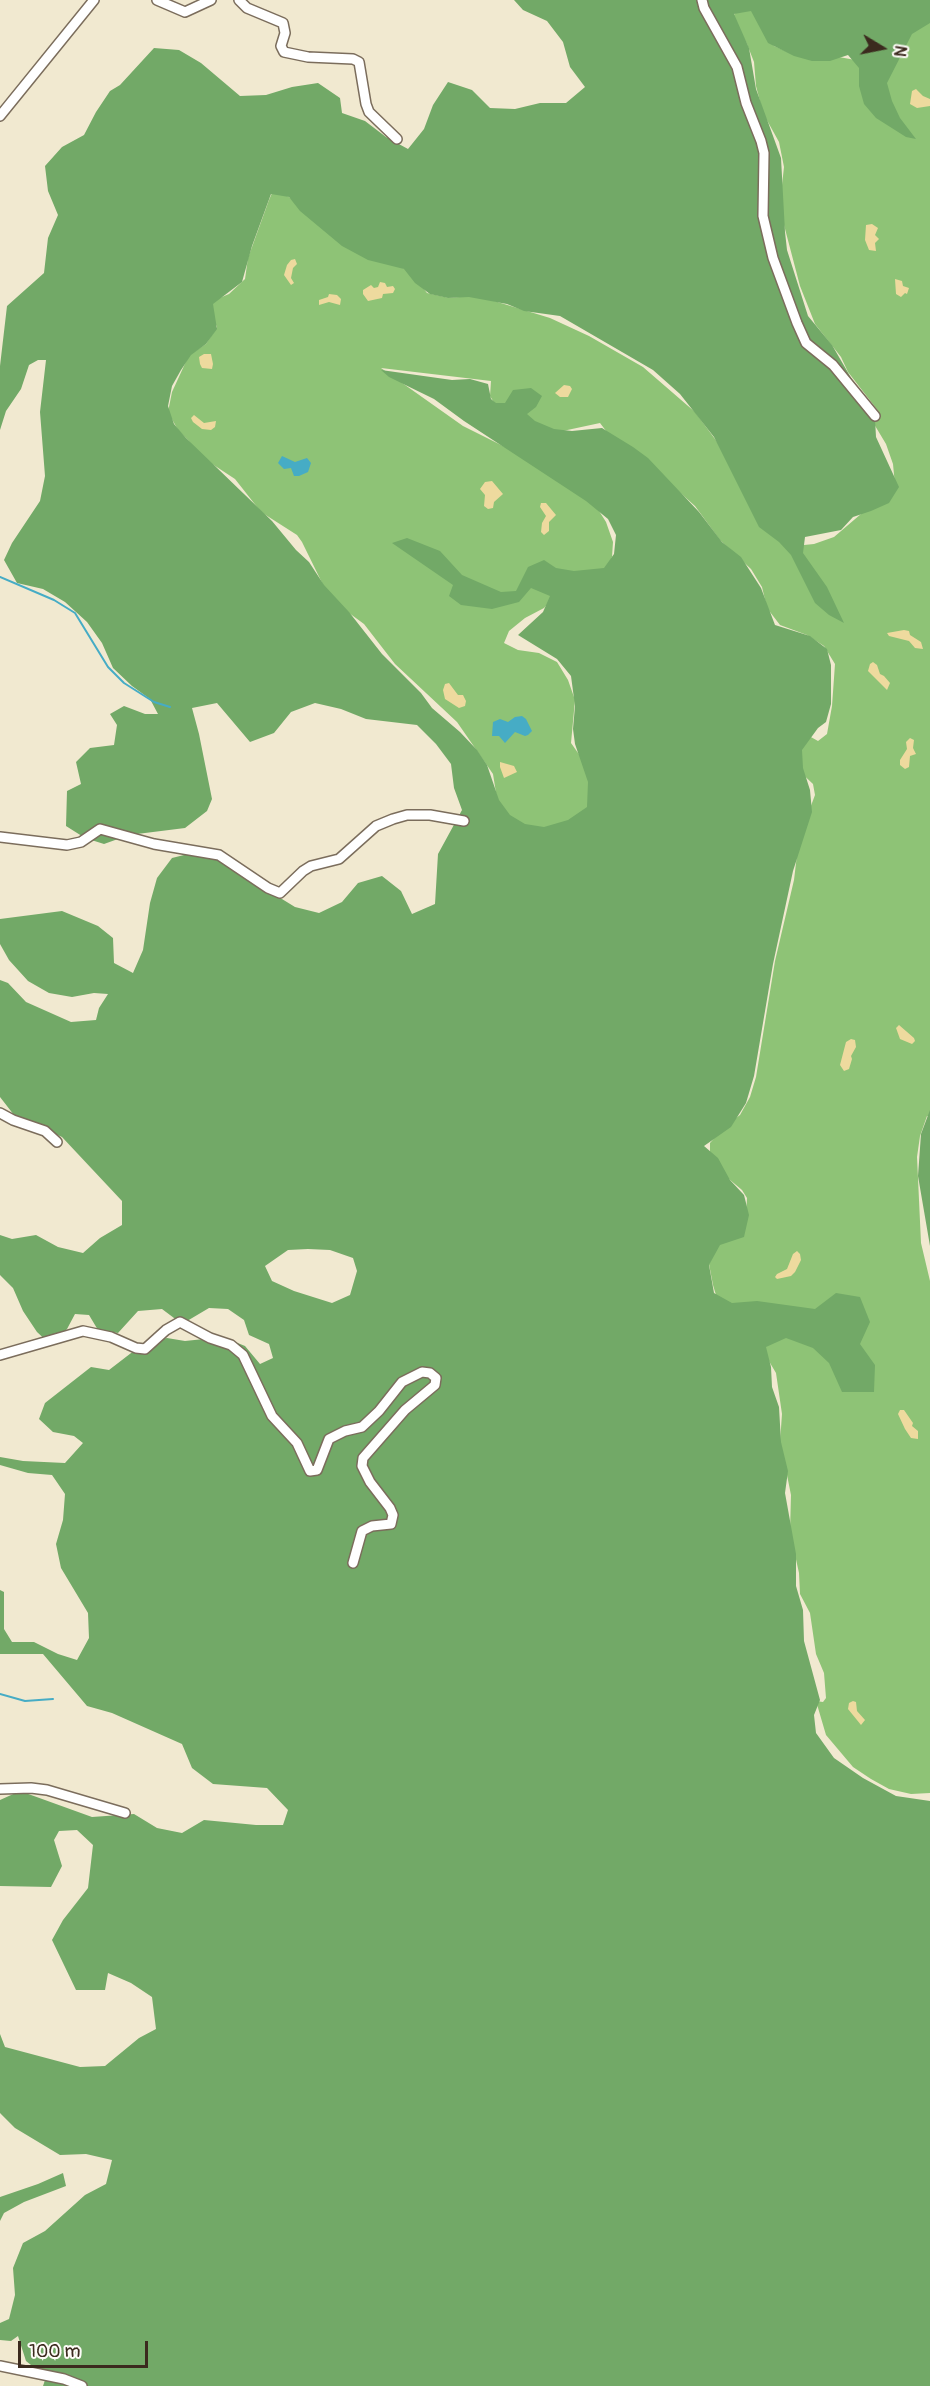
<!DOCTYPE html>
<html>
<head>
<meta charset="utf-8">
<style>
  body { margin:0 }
  #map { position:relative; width:930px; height:2386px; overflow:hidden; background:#f1e9d0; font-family:Pangolin,sans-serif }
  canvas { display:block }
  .north { position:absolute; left:852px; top:18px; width:60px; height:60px; -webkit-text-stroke:4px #fdfcf7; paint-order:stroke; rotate:100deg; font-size:16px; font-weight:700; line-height:24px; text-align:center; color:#3b2a1e }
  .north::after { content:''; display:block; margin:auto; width:21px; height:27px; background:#3b2a1e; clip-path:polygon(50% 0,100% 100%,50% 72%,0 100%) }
  .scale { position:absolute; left:18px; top:2341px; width:130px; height:27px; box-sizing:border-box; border:3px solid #3b2a1e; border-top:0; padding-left:8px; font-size:18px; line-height:21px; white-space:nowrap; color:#3b2a1e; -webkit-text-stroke:4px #fdfcf7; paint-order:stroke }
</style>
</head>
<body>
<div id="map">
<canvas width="930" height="2386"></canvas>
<div class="north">N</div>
<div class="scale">100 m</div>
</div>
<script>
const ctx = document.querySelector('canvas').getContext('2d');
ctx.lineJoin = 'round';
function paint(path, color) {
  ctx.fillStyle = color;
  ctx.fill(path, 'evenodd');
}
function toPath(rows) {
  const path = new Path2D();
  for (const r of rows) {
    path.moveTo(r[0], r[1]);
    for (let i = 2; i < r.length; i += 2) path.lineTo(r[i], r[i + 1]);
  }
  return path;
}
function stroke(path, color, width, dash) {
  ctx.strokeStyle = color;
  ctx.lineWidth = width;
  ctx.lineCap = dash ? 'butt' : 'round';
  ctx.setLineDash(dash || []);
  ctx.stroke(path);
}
paint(toPath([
  [755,6,774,46,790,53,833,56,878,64,900,42,930,20,930,1117,927,1116,920,1136,917,1157,921,1243,930,1281,930,1793,911,1794,889,1789,871,1779,853,1767,826,1735,816,1701,823,1702,826,1698,824,1673,816,1654,810,1613,800,1594,799,1573,790,1532,791,1495,787,1475,779,1456,782,1414,776,1373,763,1351,719,1305,713,1285,709,1264,717,1245,746,1218,747,1198,742,1190,710,1163,710,1143,724,1127,740,1115,750,1097,756,1077,775,961,794,880,799,838,815,795,813,784,796,768,784,722,818,741,827,734,832,706,835,664,824,646,807,635,780,625,767,608,762,587,751,569,720,540,695,506,647,463,613,440,600,423,558,432,498,409,490,396,491,381,381,368,463,426,537,463,594,503,606,522,613,542,612,557,603,576,557,594,544,608,525,618,509,631,504,643,518,650,539,653,557,662,568,680,575,700,571,743,595,777,586,814,546,832,525,829,508,818,497,799,493,774,457,722,395,664,364,624,330,599,302,542,297,535,261,512,235,479,200,456,188,440,178,430,168,412,172,392,189,355,206,344,217,327,208,307,210,302,229,294,245,279,248,258,269,200,272,193,281,192,390,263,410,271,427,293,449,298,470,296,491,300,550,318,589,336,643,367,695,412,794,546,814,544,834,537,895,485,893,464,886,444,871,419,879,412,848,372,841,357,815,324,800,286,784,225,781,194,784,167,779,142,763,113,756,86,754,62,747,44,732,17,740,8]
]), '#8ec376');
paint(toPath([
  [514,0,930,0,930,23,912,34,887,83,892,101,900,118,916,139,906,137,876,118,864,104,859,86,859,68,848,55,830,61,812,61,794,56,768,43,751,11,734,14,749,48,756,89,781,158,785,232,787,250,808,316,832,345,875,419,876,437,899,487,889,503,871,511,853,517,841,530,805,537,803,553,827,587,844,623,829,615,815,603,791,555,779,542,759,527,714,437,680,394,653,370,560,316,524,311,507,304,469,297,448,298,430,294,415,283,404,269,368,260,342,246,300,211,289,197,271,194,252,246,242,282,213,304,217,329,206,344,191,355,181,370,172,386,168,406,174,424,186,438,272,521,296,550,309,562,324,585,349,612,382,654,421,693,432,708,460,732,477,750,487,765,499,800,510,815,525,824,544,827,568,820,587,807,588,782,575,744,573,729,575,706,571,676,557,659,518,635,543,612,550,596,531,588,519,602,492,609,461,605,449,596,453,585,392,543,407,538,440,551,462,575,501,592,516,591,528,567,544,560,556,568,574,571,604,568,614,554,616,535,608,519,586,501,464,421,434,399,389,377,381,370,452,380,470,379,488,384,491,399,496,403,505,403,513,390,531,388,542,396,536,407,527,414,535,421,554,429,572,431,602,428,633,447,648,458,699,512,722,542,741,557,761,588,775,625,810,636,827,649,831,665,831,704,826,722,818,728,802,750,803,768,810,790,812,812,793,871,773,964,754,1076,746,1103,731,1127,704,1146,718,1158,730,1180,744,1195,749,1215,744,1237,720,1245,709,1265,714,1293,732,1303,757,1301,815,1309,836,1293,860,1297,870,1322,860,1344,875,1365,874,1392,842,1392,829,1363,813,1348,786,1338,766,1347,771,1367,772,1387,779,1407,781,1442,788,1471,785,1493,796,1554,796,1586,803,1610,804,1641,820,1700,814,1715,816,1733,834,1758,863,1778,896,1796,930,1801,930,2386,43,2386,46,2377,26,2361,18,2336,11,2341,0,2340,0,2323,9,2319,15,2295,13,2268,23,2243,45,2231,85,2195,106,2184,112,2160,86,2154,60,2155,15,2128,0,2113,0,2034,5,2047,80,2067,105,2066,139,2038,156,2029,152,1997,131,1983,108,1973,105,1990,76,1990,52,1940,63,1920,88,1888,93,1845,77,1830,59,1831,54,1840,62,1866,51,1887,0,1886,0,1800,20,1791,92,1817,134,1814,157,1828,182,1833,204,1820,256,1825,283,1825,288,1810,267,1788,213,1784,192,1768,182,1744,112,1713,87,1706,43,1654,0,1654,0,1590,4,1592,4,1629,12,1642,34,1642,58,1654,77,1660,89,1638,88,1613,61,1568,56,1544,63,1520,65,1494,52,1475,28,1473,0,1465,0,1457,23,1461,65,1463,83,1443,74,1436,53,1432,39,1419,45,1403,91,1367,109,1370,135,1350,151,1342,167,1338,185,1341,223,1337,245,1346,260,1364,273,1358,269,1344,249,1335,244,1320,228,1309,209,1308,182,1324,162,1309,138,1311,118,1333,98,1330,89,1315,75,1314,67,1329,51,1345,37,1332,23,1311,13,1288,0,1275,0,1235,12,1239,36,1235,58,1247,83,1253,100,1238,122,1225,122,1201,62,1137,14,1115,0,1097,0,980,8,983,26,1002,71,1022,96,1020,99,1008,108,994,94,993,72,997,49,993,28,981,9,960,0,944,0,919,62,911,98,926,113,938,114,963,133,973,143,950,150,903,157,878,172,858,196,852,220,861,295,907,319,913,342,902,358,883,382,876,401,891,412,914,435,904,438,854,462,810,454,788,451,764,436,744,417,725,366,719,341,709,315,703,291,712,274,733,250,742,217,703,192,708,199,734,212,799,207,811,185,828,129,835,104,844,85,838,66,826,67,791,81,784,76,762,90,748,114,745,117,725,110,714,124,706,145,714,158,714,150,699,132,686,113,668,102,643,87,622,65,602,43,589,17,583,4,560,12,543,40,501,45,476,40,412,46,360,38,360,29,365,21,389,6,411,0,430,0,366,7,306,44,273,48,238,58,215,48,191,45,166,62,147,84,135,96,112,110,91,120,85,154,48,179,50,201,63,240,96,266,95,292,87,318,83,340,98,342,113,365,121,386,137,408,149,424,129,433,105,448,82,472,90,490,108,515,109,540,103,566,103,585,87,570,67,563,42,547,21,523,10],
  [308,1249,330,1250,353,1258,357,1271,350,1295,332,1303,294,1291,272,1281,265,1266,288,1250],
  [930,1110,930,1246,918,1176,921,1134],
  [63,2173,66,2186,24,2202,4,2213,0,2221,0,2197,38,2184]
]), '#72a967');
paint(toPath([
  [916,89,923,96,930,99,930,106,917,108,910,104,912,91],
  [872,224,878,228,875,235,879,239,875,243,876,251,869,250,865,240,866,225],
  [295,259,297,264,293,268,291,278,294,283,291,285,284,275,287,265,291,260],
  [895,279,902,281,903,286,909,288,907,294,905,293,901,297,896,294],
  [380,282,385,283,387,287,393,286,395,289,393,293,383,294,382,298,368,301,363,294,363,290,371,285,374,288,378,287],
  [329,294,337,295,341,299,340,305,329,302,319,305,319,300,328,297],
  [204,354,211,354,213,364,212,369,202,368,200,364,199,357],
  [564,385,570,386,572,389,568,397,560,397,555,393],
  [194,415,204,423,216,421,215,427,211,430,202,429,193,422,191,418],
  [492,481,503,494,494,502,493,508,488,509,484,506,485,495,480,489,485,482],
  [541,503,546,503,556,515,549,522,549,531,544,535,541,532,542,523,546,516,540,507],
  [904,630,909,631,910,635,921,642,923,649,915,648,909,641,889,636,887,633],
  [873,662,877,665,880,674,884,676,890,683,887,690,868,671,870,664],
  [449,683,458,695,463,695,466,701,465,706,459,708,445,699,443,690,445,684],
  [910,738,914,740,913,748,916,754,910,756,909,767,905,769,900,765,900,760,907,749,906,742],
  [500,762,514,766,517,772,504,778,500,767],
  [899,1025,914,1038,915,1041,912,1044,900,1039,896,1028],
  [851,1039,855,1040,856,1047,851,1056,852,1059,849,1069,844,1071,840,1065,846,1042],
  [797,1251,800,1254,801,1260,795,1272,791,1276,777,1279,775,1277,777,1274,787,1269,793,1254],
  [900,1410,904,1410,913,1423,912,1426,918,1431,918,1439,911,1438,905,1429,898,1414],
  [853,1701,856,1702,857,1711,865,1720,861,1725,848,1709,849,1703]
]), '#eeda9e');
paint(toPath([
  [282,456,295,462,307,458,311,463,308,472,299,476,294,476,291,468,284,469,278,463],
  [522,716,526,719,532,731,528,735,525,736,515,732,505,743,499,736,492,736,493,722,500,719,508,722,515,717]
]), '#46acc5');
stroke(toPath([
  [0,577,54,600,75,613,108,667,124,683,154,702,170,707],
  [0,1694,25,1701,53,1699]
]), '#46acc5', 2);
const minor = toPath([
  [157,0,185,12,211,0],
  [239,0,247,8,283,23,285,33,281,46,284,52,308,57,353,59,359,62,366,104,369,112,397,139],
  [702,0,704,8,737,67,746,103,761,141,764,153,763,216,773,258,797,323,806,343,833,365,875,416],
  [0,116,94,0],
  [0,837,67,845,81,842,100,829,154,844,219,855,268,888,280,893,303,871,311,866,339,859,376,826,393,819,407,815,430,815,464,821],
  [0,1113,13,1120,45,1131,57,1142],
  [0,1355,83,1331,111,1337,136,1348,145,1349,166,1330,180,1322,210,1338,231,1345,243,1355,272,1416,297,1443,310,1471,317,1470,329,1439,345,1431,362,1427,379,1411,402,1382,422,1372,430,1373,436,1378,435,1385,405,1410,363,1458,362,1466,370,1482,390,1508,393,1515,391,1524,372,1526,362,1531,353,1563],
  [0,1789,31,1788,47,1790,125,1813],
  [0,2366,64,2379,82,2386]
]);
stroke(minor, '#7b6d5c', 12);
stroke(minor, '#fff', 9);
</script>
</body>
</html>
